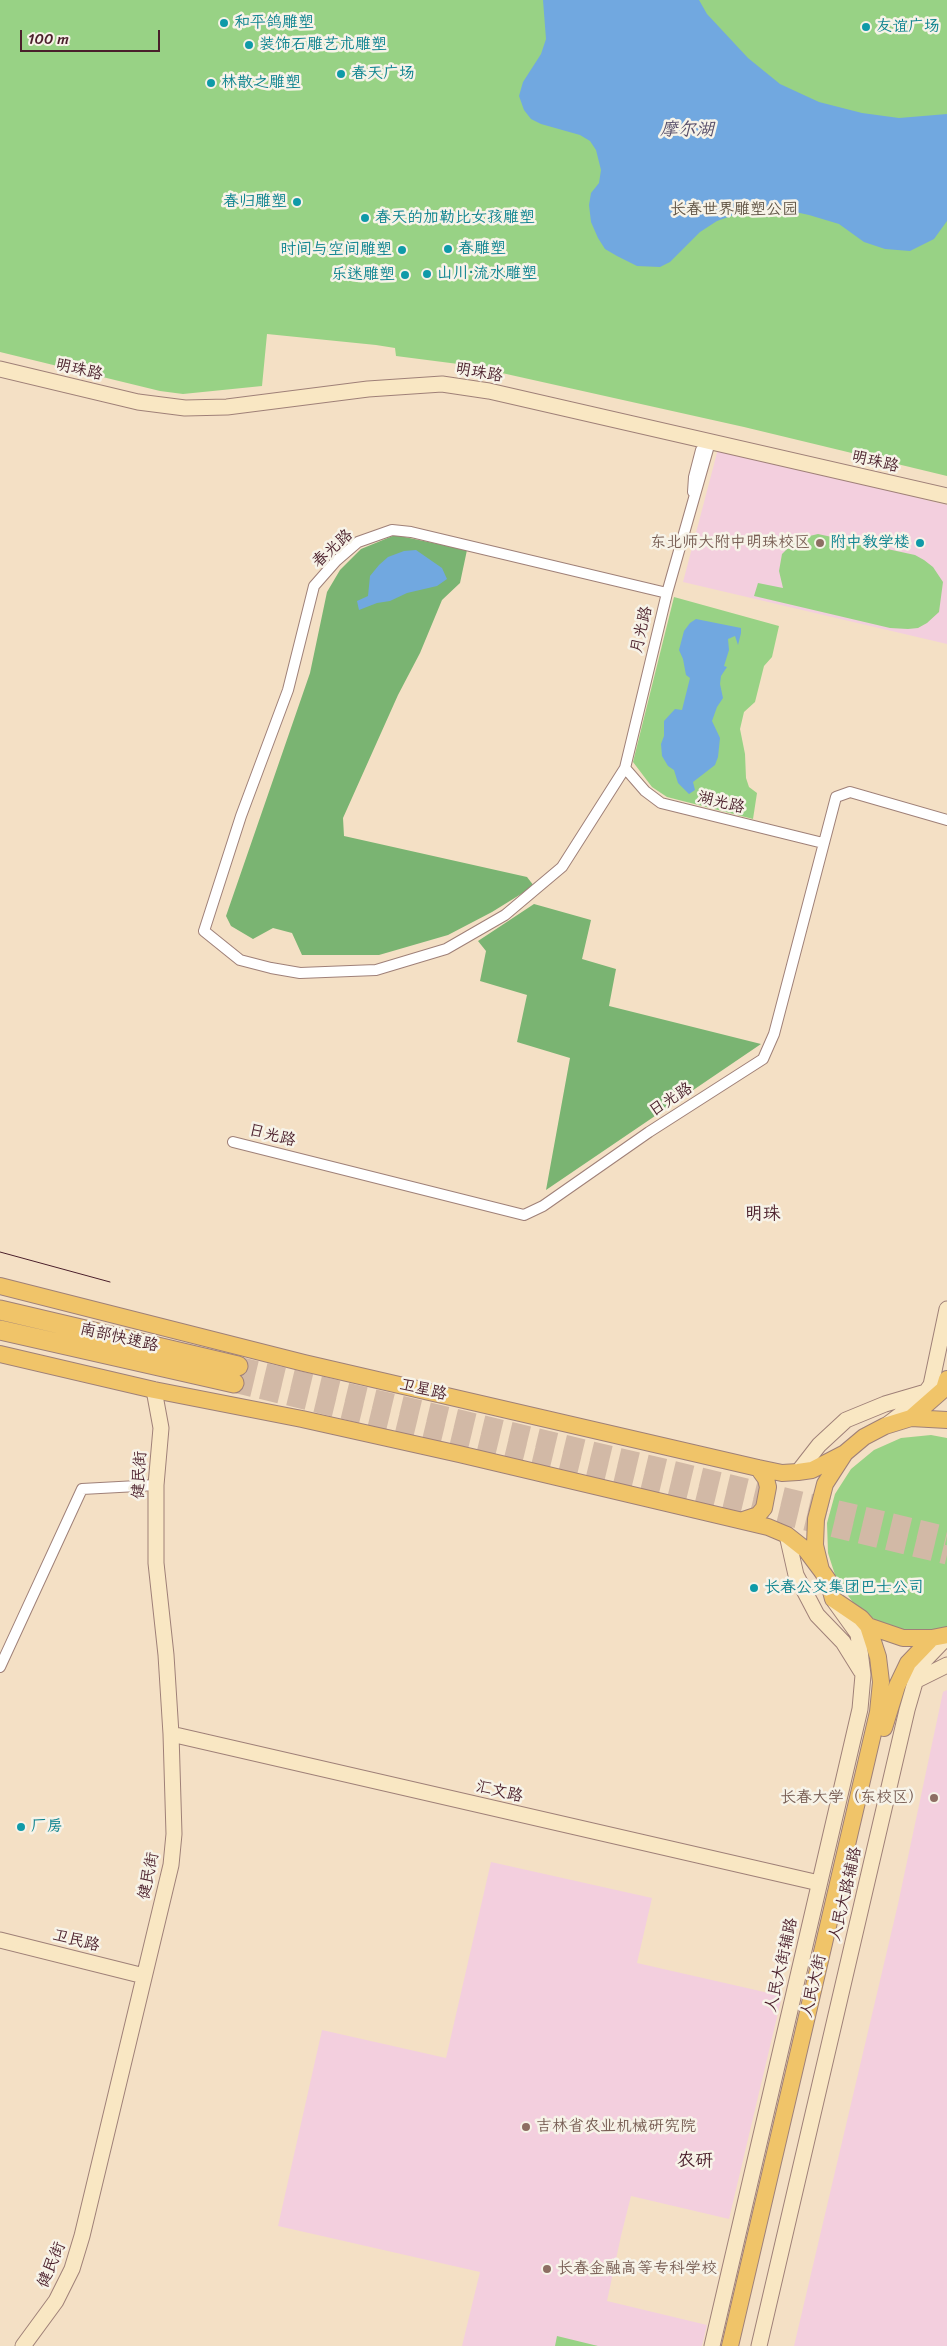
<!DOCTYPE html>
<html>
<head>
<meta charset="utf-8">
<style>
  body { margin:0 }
  #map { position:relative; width:947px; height:2346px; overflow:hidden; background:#f4e0c5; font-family:Sriracha,sans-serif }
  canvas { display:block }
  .scale { position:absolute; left:20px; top:30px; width:140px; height:22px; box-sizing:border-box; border:2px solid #4a1f2b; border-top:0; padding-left:6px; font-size:15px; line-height:18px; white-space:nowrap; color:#4a1f2b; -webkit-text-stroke:4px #f7f3e8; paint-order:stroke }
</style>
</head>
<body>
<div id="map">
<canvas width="947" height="2346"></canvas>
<div class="scale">100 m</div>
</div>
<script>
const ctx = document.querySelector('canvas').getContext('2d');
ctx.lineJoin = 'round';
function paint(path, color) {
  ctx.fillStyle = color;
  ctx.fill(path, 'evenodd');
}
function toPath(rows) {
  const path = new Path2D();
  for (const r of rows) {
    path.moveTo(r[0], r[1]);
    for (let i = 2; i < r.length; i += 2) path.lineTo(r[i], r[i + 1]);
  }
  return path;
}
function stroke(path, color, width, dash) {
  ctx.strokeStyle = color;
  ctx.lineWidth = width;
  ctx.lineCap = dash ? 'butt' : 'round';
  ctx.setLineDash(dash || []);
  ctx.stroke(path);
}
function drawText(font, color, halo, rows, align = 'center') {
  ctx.font = font + ' Sriracha,"LXGW WenKai TC",sans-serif';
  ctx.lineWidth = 5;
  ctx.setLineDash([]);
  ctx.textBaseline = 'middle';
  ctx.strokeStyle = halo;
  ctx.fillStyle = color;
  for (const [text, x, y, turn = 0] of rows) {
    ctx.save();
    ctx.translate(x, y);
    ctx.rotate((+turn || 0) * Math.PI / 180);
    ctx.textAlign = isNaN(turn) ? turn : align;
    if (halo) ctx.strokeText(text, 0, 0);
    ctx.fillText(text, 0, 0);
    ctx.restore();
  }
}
paint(toPath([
  [718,449,947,505,947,644,683,582],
  [947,1690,947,2346,794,2346,898,1904,943,1692],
  [491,1862,652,1898,637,1963,782,1996,729,2219,631,2196,621,2236,607,2301,707,2325,702,2346,462,2346,480,2272,278,2226,322,2030,446,2058]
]), '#f3cfde');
paint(toPath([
  [0,0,947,0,947,476,744,427,466,365,396,356,395,348,376,345,267,334,262,386,183,394,160,391,0,352],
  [818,534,915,555,924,560,933,567,943,582,939,612,927,623,918,628,908,629,890,628,754,596,758,583,783,588,779,571,782,554,797,539],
  [674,597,779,626,772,657,764,666,755,702,744,712,740,729,745,754,746,778,749,787,757,793,753,819,667,797,652,787,633,762],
  [931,1435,947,1438,947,1632,907,1633,879,1623,855,1605,837,1581,828,1553,827,1523,835,1494,851,1469,874,1450,901,1438],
  [557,2336,598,2346,555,2346]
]), '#98d285');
paint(toPath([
  [395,535,467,550,460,583,442,600,420,653,398,695,343,818,344,836,527,877,534,886,492,912,448,935,379,955,302,955,292,933,273,928,253,939,231,926,226,916,310,673,327,592,340,570,361,549],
  [534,904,591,920,582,959,616,969,609,1006,761,1044,546,1190,570,1058,517,1042,527,995,480,981,486,951,478,941]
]), '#7ab472');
paint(toPath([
  [543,0,699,0,707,14,748,58,780,84,819,102,862,113,899,118,947,114,947,221,934,239,910,251,885,249,864,242,839,224,809,215,777,208,754,208,717,221,700,232,670,262,660,267,637,266,617,256,605,249,598,238,591,222,589,205,591,193,599,183,601,170,596,150,590,141,580,135,541,124,531,119,524,110,519,96,523,82,541,54,546,39],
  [416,550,442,568,447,579,437,586,407,593,390,601,377,603,359,610,357,601,368,596,370,576,379,565,388,557,404,551],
  [696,619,741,628,741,633,738,645,735,636,728,639,729,650,724,666,727,667,721,676,720,684,723,698,717,707,712,721,720,738,718,757,715,765,693,782,695,790,689,794,678,783,674,770,668,766,662,756,661,744,664,736,664,721,675,709,682,710,690,678,686,675,683,659,679,650,684,631,690,623]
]), '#71a8e0');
stroke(toPath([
  [238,1366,947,1536],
  [234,1383,947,1555]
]), '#d2b9a6', 19, [19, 9]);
const street = toPath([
  [693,492,694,477,701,450],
  [667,593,411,532,392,530,358,542,336,561,314,586,288,690,241,816,204,931,240,960,271,968,300,973,376,970,446,949,505,915,562,867,625,768,667,593,710,442],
  [625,768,645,791,661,803,823,843],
  [233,1142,524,1215,543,1206,649,1132,763,1059,774,1034,836,797,850,792,947,820],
  [0,1667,82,1489,156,1485]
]);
const secondary = toPath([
  [0,369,138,402,185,408,227,407,368,389,442,384,489,391,947,496],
  [888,1424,920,1400,931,1385,947,1309],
  [798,1472,819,1445,846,1420,885,1404,926,1392],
  [787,1535,796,1575,817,1615,843,1642,861,1671],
  [915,1681,947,1665],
  [171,1734,819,1883],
  [0,1940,144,1976],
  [23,2346,56,2301,72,2269,82,2236,171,1865,174,1834,171,1734,166,1655,156,1563,156,1485,161,1428,154,1390],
  [712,2346,860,1709,863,1675,858,1634,835,1602],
  [759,2346,907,1710,920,1665,947,1637]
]);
const primary = toPath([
  [0,1286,304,1363,758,1468,782,1473,798,1472,812,1470,845,1453],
  [0,1354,154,1390,302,1419,459,1454,768,1527,787,1535,806,1550,821,1570],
  [911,1418,944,1389,947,1379],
  [947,1420,911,1418,885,1426,864,1437,845,1453,825,1484,816,1519,815,1545,821,1570,828,1580,833,1599,861,1618,868,1626,903,1638,932,1638,947,1635],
  [743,1520,758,1515,764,1508,768,1487,766,1479,758,1468],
  [884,1728,897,1686,908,1663,932,1638],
  [730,2346,878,1712,881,1682,878,1657,868,1626]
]);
const highway = toPath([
  [0,1310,238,1366],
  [0,1330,234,1383]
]);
stroke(street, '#9f8078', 12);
stroke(secondary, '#9f8078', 17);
stroke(primary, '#9f8078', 18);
stroke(highway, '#9f8078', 21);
stroke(street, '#fff', 10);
stroke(secondary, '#f9e7c3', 15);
stroke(primary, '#f0c469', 16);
stroke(highway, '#f0c469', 19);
stroke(toPath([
  [0,1252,110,1282]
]), '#4a1f2b', 1);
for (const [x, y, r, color] of [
  [224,23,5,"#0f9aa8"],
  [866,27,5,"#0f9aa8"],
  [249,45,5,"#0f9aa8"],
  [341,74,5,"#0f9aa8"],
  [211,83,5,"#0f9aa8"],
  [297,202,5,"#0f9aa8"],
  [365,218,5,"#0f9aa8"],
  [448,249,5,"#0f9aa8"],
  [402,250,5,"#0f9aa8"],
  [427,274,5,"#0f9aa8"],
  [405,275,5,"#0f9aa8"],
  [820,543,5,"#8d6e63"],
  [920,543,5,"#0f9aa8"],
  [754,1588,5,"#0f9aa8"],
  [934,1798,5,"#8d6e63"],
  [21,1827,5,"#0f9aa8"],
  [526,2127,5,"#8d6e63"],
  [547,2269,5,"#8d6e63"]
]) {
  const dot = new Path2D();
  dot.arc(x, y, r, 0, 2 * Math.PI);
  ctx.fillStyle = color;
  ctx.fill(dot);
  stroke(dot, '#f7f3e8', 2);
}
drawText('16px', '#0d838f', '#f7f3e8', [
  ["和平鸽雕塑",234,23],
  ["友谊广场",876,27],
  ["装饰石雕艺术雕塑",259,45],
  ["春天广场",351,74],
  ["林散之雕塑",221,83],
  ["春归雕塑",287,202,"right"],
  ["春天的加勒比女孩雕塑",375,218],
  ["春雕塑",458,249],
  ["时间与空间雕塑",392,250,"right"],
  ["山川·流水雕塑",437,274],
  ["乐迷雕塑",395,275,"right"],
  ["附中教学楼",910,543,"right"],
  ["长春公交集团巴士公司",764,1588],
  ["厂房",31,1827]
], 'left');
drawText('16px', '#615546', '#f7f3e8', [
  ["长春世界雕塑公园",734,210]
]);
drawText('16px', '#4a1f2b', '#f7f3e8', [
  ["明珠路",79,370,13],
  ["明珠路",479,373,10],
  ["明珠路",875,462,13],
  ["春光路",333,549,-42],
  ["月光路",642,630,-77],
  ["湖光路",721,803,14],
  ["日光路",671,1100,-33],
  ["日光路",272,1136,14],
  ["南部快速路",119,1338,13],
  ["卫星路",423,1390,13],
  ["健民街",140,1475,-87],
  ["汇文路",499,1792,13],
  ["健民街",149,1876,-78],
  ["人民大路辅路",846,1894,-77],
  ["卫民路",76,1941,14],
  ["人民大街辅路",782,1965,-77],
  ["人民大街",814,1986,-77],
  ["健民街",52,2265,-67]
]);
drawText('16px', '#785e54', '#f7f3e8', [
  ["东北师大附中明珠校区",810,543],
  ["长春大学（东校区）",924,1798],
  ["吉林省农业机械研究院",536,2127,"left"],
  ["长春金融高等专科学校",557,2269,"left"]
], 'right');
drawText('italic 18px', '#584f6a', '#f7f3e8', [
  ["摩尔湖",687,130]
]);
drawText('18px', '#4a1f2b', '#f7f3e8', [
  ["明珠",763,1214],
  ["农研",695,2161]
]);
</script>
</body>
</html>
